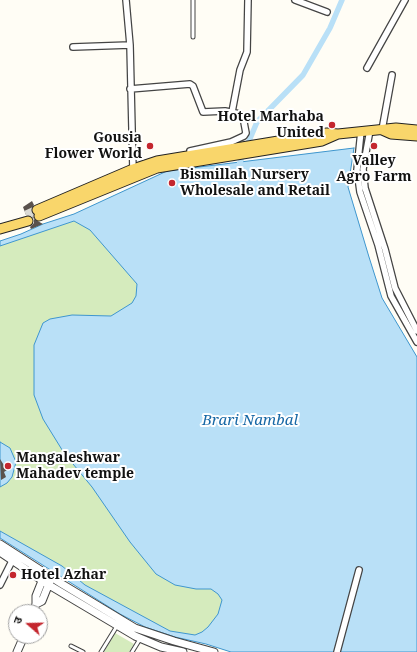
<!DOCTYPE html>
<html>
<head>
<meta charset="utf-8">
<style>
  body { margin:0 }
  #map { position:relative; width:417px; height:652px; overflow:hidden; background:#fffdf5; font-family:"Noto Serif","Noto Sans Devanagari",serif }
  canvas { display:block }
  .north { position:absolute; left:8px; top:604px; width:40px; height:40px; box-sizing:border-box; background:#fff; border:1px solid #a0a0a0; border-radius:50%; rotate:290deg; font-size:11px; font-weight:700; line-height:16px; text-align:center; color:#111 }
  .north::after { content:''; display:block; margin:auto; width:14px; height:18px; background:#c4262e; clip-path:polygon(50% 0,100% 100%,50% 72%,0 100%) }
</style>
</head>
<body>
<div id="map">
<canvas width="417" height="652"></canvas>
<div class="north">उ</div>
</div>
<script>
const ctx = document.querySelector('canvas').getContext('2d');
ctx.lineJoin = 'round';
function paint(path, color) {
  ctx.fillStyle = color;
  ctx.fill(path, 'evenodd');
}
function toPath(rows) {
  const path = new Path2D();
  for (const r of rows) {
    path.moveTo(r[0], r[1]);
    for (let i = 2; i < r.length; i += 2) path.lineTo(r[i], r[i + 1]);
  }
  return path;
}
function stroke(path, color, width, dash) {
  ctx.strokeStyle = color;
  ctx.lineWidth = width;
  ctx.lineCap = dash ? 'butt' : 'round';
  ctx.setLineDash(dash || []);
  ctx.stroke(path);
}
function drawText(font, color, halo, rows, align = 'center') {
  ctx.font = font + ' "Noto Serif",serif';
  ctx.lineWidth = 4;
  ctx.setLineDash([]);
  ctx.textBaseline = 'middle';
  ctx.strokeStyle = halo;
  ctx.fillStyle = color;
  for (const [text, x, y, turn = 0] of rows) {
    ctx.save();
    ctx.translate(x, y);
    ctx.rotate((+turn || 0) * Math.PI / 180);
    ctx.textAlign = isNaN(turn) ? turn : align;
    if (halo) ctx.strokeText(text, 0, 0);
    ctx.fillText(text, 0, 0);
    ctx.restore();
  }
}
paint(toPath([
  [354,148,348,187,369,257,382,298,417,357,417,652,231,652,206,644,175,637,145,627,120,614,0,538,0,241,21,234,43,224,74,214,167,171],
  [115,633,134,644,129,652,104,652]
]), '#d5ebbd');
const water = toPath([
  [354,148,348,187,369,257,382,298,417,357,417,652,231,652,206,644,175,637,145,627,120,614,0,538,0,531,62,566,85,585,170,631,195,635,202,632,208,627,218,614,222,600,218,594,211,589,196,589,175,585,156,574,130,542,92,487,64,453,43,419,34,395,34,345,43,323,50,319,72,315,111,316,132,303,136,296,137,284,90,230,74,221,0,246,0,241,21,234,43,224,74,214,167,171,354,148],
  [0,442,10,448,16,462,12,477,7,483,0,487,0,442]
]);
paint(water, '#b9e0f7');
stroke(water, '#3f96cf', 1);
stroke(toPath([
  [238,167,257,122,303,75,330,28,342,0]
]), '#b9e0f7', 5.5);
paint(toPath([
  [32,201,34,205,31,210,34,219,43,224,31,229,30,227,34,223,34,219,30,215,26,215,23,207],
  [0,459,7,470,4,472,6,477,1,480]
]), '#5a524d');
stroke(toPath([
  [26,215,37,210]
]), '#dbdad3', 9, [9, 4.5]);
const service = toPath([
  [193,0,193,37],
  [71,646,83,652],
  [101,652,117,626],
  [132,652,140,639]
]);
const minor = toPath([
  [126,0,130,45,133,171],
  [295,0,327,12],
  [73,47,130,45],
  [367,68,405,0],
  [130,89,190,84,193,86,203,112,225,111,240,114,243,117,246,133,244,136,231,142,190,151],
  [232,112,240,70,247,52,248,0],
  [370,130,363,169,365,188,385,249,395,288,417,331],
  [382,130,392,75],
  [361,131,357,170,360,192,378,245,391,296,417,342],
  [0,585,13,559],
  [337,652,359,570]
]);
const tertiary = toPath([
  [0,544,62,584,135,628,174,641,214,652],
  [0,552,49,585,135,636,161,647,183,652],
  [36,604,42,601,50,581],
  [33,612,36,604,36,596,44,576],
  [17,652,24,636]
]);
const primary = toPath([
  [382,130,391,134,417,136],
  [37,210,133,169,157,161,327,133,338,134,396,128,417,130],
  [39,216,157,168,322,141,338,134],
  [0,229,28,221]
]);
stroke(service, '#444', 5);
stroke(minor, '#444', 8);
stroke(tertiary, '#444', 9);
stroke(primary, '#222', 11);
stroke(service, '#fff', 3);
stroke(minor, '#fff', 5.5);
stroke(tertiary, '#fff', 7);
stroke(primary, '#f9d66b', 9);
for (const [x, y, r, color] of [
  [332,125,4,"#c4262e"],
  [150,146,4,"#c4262e"],
  [374,146,4,"#c4262e"],
  [172,183,4,"#c4262e"],
  [8,466,4,"#c4262e"],
  [13,575,4,"#c4262e"]
]) {
  const dot = new Path2D();
  dot.arc(x, y, r, 0, 2 * Math.PI);
  ctx.fillStyle = color;
  ctx.fill(dot);
  stroke(dot, '#fff', 1.5);
}
drawText('bold 14px', '#111', '#fff', [
  ["Hotel Marhaba",324,117,"right"],
  ["United",324,133,"right"],
  ["Gousia",142,138,"right"],
  ["Flower World",142,154,"right"],
  ["Valley",374,161,"center"],
  ["Agro Farm",374,177,"center"],
  ["Bismillah Nursery",180,175],
  ["Wholesale and Retail",180,191],
  ["Mangaleshwar",16,458],
  ["Mahadev temple",16,474],
  ["Hotel Azhar",21,575]
], 'left');
drawText('italic 15px', '#1768a6', '#fff', [
  ["Brari Nambal",250,421]
]);
</script>
</body>
</html>
